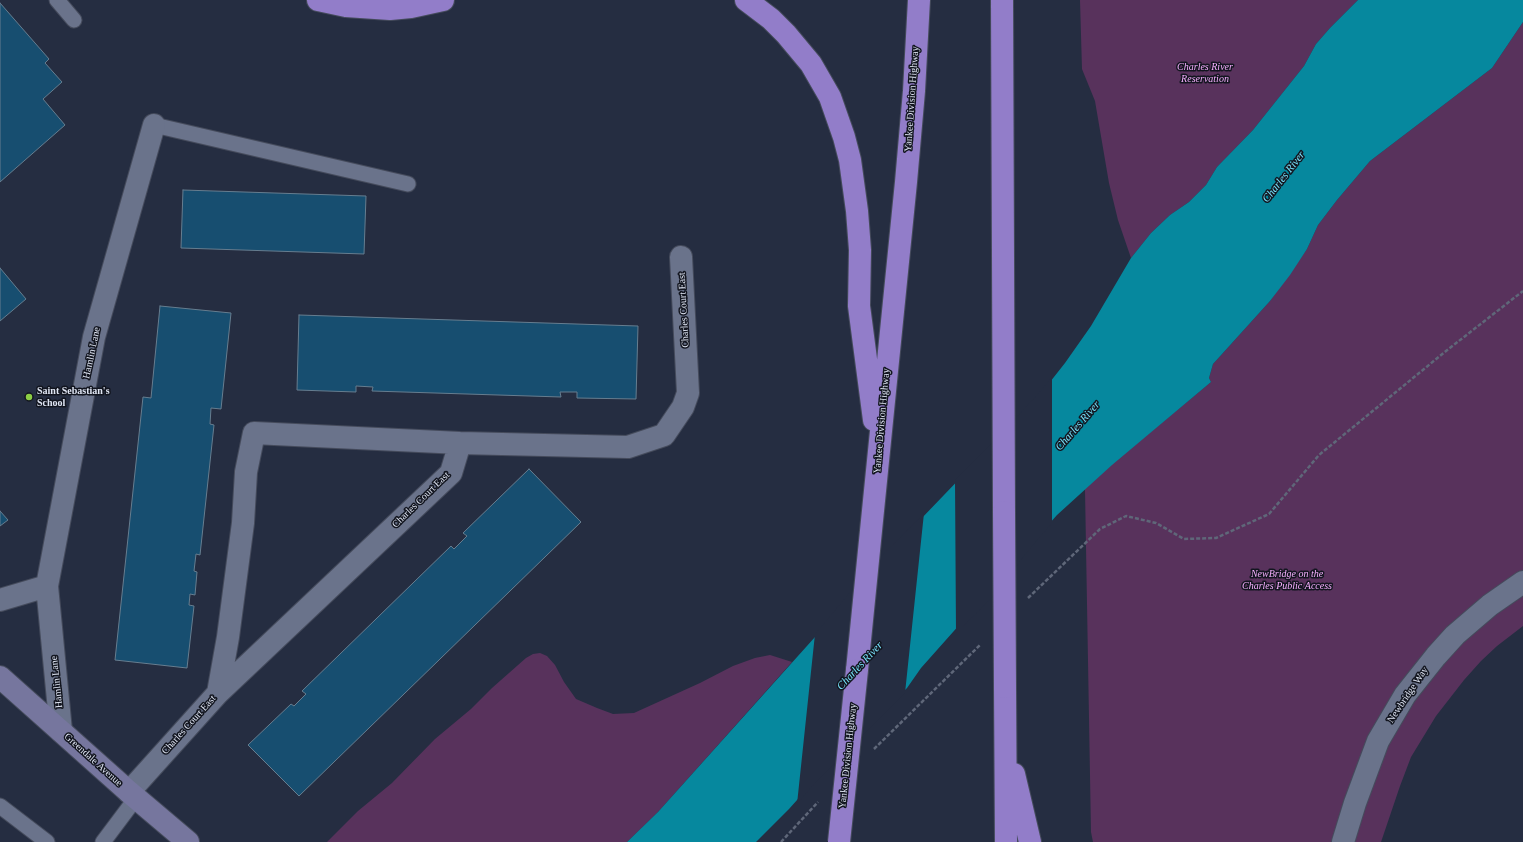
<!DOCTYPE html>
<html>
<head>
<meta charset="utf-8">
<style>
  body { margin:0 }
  canvas { display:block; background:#252d41 }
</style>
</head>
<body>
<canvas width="1523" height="842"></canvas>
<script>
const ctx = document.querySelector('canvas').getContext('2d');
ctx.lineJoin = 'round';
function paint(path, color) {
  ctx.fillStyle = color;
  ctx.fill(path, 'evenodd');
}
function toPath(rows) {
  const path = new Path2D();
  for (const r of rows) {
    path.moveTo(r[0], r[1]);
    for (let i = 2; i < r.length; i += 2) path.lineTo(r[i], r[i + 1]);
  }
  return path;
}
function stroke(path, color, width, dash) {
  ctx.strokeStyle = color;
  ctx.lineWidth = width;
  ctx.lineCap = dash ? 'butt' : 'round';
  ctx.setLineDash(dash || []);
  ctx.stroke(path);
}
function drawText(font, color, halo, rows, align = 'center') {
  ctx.font = font + ' "Times New Roman",serif';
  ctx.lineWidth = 3;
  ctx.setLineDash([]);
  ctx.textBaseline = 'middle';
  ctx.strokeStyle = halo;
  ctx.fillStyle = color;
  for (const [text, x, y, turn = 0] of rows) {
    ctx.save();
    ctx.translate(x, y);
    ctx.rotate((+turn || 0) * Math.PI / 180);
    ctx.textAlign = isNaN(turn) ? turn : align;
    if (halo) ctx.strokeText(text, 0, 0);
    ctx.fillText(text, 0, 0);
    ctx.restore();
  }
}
paint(toPath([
  [1080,0,1358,0,1330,28,1316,44,1304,66,1253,130,1217,167,1206,185,1189,202,1170,215,1151,233,1131,258,1118,220,1109,183,1095,101,1082,69],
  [1523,22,1523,626,1497,646,1481,661,1464,680,1436,716,1411,757,1400,786,1381,842,1093,842,1091,832,1085,489,1111,465,1211,382,1209,378,1213,364,1270,301,1307,249,1318,225,1337,200,1370,161,1492,68],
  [540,653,547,656,555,665,564,682,576,699,597,708,613,714,634,713,700,683,733,666,755,658,770,655,792,662,658,812,627,842,327,842,358,811,392,783,435,739,471,709,492,688,526,658,533,654]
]), '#58325c');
paint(toPath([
  [1358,0,1523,0,1523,22,1492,68,1370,161,1337,200,1318,225,1307,249,1290,275,1270,301,1213,364,1209,378,1211,382,1112,465,1057,515,921,668,907,688,814,781,789,809,756,842,627,842,658,812,920,520,1039,396,1065,363,1091,326,1131,258,1151,233,1170,215,1189,202,1206,185,1217,167,1253,130,1304,66,1316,44,1330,28]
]), '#06889e');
paint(toPath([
  [1052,377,1052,523,1024,556,999,591,956,633,955,480,995,440,1037,395],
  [924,513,905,693,815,783,797,804,815,634,872,566]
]), '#252d41');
const building = toPath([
  [0,3,49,59,45,63,62,82,43,99,65,125,0,182,0,3],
  [183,190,366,196,364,254,181,248,183,190],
  [0,268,26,299,0,321,0,268],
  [160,306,231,313,221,409,211,408,210,424,214,425,200,555,196,554,194,571,197,572,195,595,190,594,189,605,194,606,187,668,115,660,143,397,151,398,160,306],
  [299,315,638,326,636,399,577,398,577,392,560,392,561,397,372,391,373,387,356,386,356,392,297,390,299,315],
  [529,469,581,522,299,796,248,745,291,704,294,706,306,694,302,691,451,546,454,549,467,536,463,533,529,469],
  [0,511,8,520,0,526,0,511]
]);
paint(building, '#174e70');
stroke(building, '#667d8f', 1);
const service = toPath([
  [57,0,74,20],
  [154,125,408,184],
  [0,806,47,842],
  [103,842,136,798]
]);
const minor = toPath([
  [0,600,47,586],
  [218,693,228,637,243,523,246,472,254,433,460,443,628,447,664,435,683,407,688,393,681,257],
  [61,731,47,586,94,337,154,125],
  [129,792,218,693,451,473,460,443],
  [1343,842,1355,803,1378,741,1405,695,1436,656,1455,635,1490,605,1523,582]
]);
const secondary = toPath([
  [0,677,129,792,188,842]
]);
const motorway = toPath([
  [318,0,346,6,390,9,411,7,443,0],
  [746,0,771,19,786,34,811,64,830,97,844,137,850,160,857,211,860,250,859,306,874,420],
  [1002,0,1004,512],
  [857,670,906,182,914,91,919,0],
  [1005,687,1006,842],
  [1014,774,1030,842]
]);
stroke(service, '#454b5c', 17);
stroke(minor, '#454b5c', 24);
stroke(secondary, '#454b5c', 24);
stroke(motorway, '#454b5c', 24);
stroke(toPath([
  [1028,598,1100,529,1126,516,1156,523,1184,539,1216,538,1269,514,1319,455,1446,351,1523,291],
  [874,749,980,645],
  [781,842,818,802]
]), '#5f6779', 2.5, [4, 2]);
stroke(service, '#6a738b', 15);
stroke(minor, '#6a738b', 22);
stroke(secondary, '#76769e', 22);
stroke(motorway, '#927dc9', 22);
const motorwayBridge = toPath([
  [1004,512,1005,687],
  [839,842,857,670]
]);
stroke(motorwayBridge, '#454b5c', 24, []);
stroke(motorwayBridge, '#927dc9', 22);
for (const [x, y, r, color] of [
  [29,397,4,"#8cce45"]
]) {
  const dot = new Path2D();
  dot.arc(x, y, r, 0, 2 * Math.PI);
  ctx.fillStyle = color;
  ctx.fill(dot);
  stroke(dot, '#12151f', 1.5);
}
drawText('italic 10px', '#f6affe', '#12151f', [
  ["Charles River",1205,67],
  ["Reservation",1205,79],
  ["NewBridge on the",1287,574],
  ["Charles Public Access",1287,586]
]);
drawText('10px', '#e0e6f4', '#12151f', [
  ["Yankee Division Highway",912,99,-86],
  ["Charles Court East",684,310,-93],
  ["Hamlin Lane",92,353,-78],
  ["Yankee Division Highway",882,421,-85],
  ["Charles Court East",421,500,-44],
  ["Hamlin Lane",57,682,-96],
  ["Newbridge Way",1408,695,-56],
  ["Charles Court East",189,725,-48],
  ["Yankee Division Highway",848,756,-84],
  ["Greendale Avenue",93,760,42]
]);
drawText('bold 10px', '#e0e6f4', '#12151f', [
  ["Saint Sebastian's",37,391],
  ["School",37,403]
], 'left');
drawText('italic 11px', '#77e3fb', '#12151f', [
  ["Charles River",1284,177,-52],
  ["Charles River",1078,426,-49],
  ["Charles River",860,666,-47]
]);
</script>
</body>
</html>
